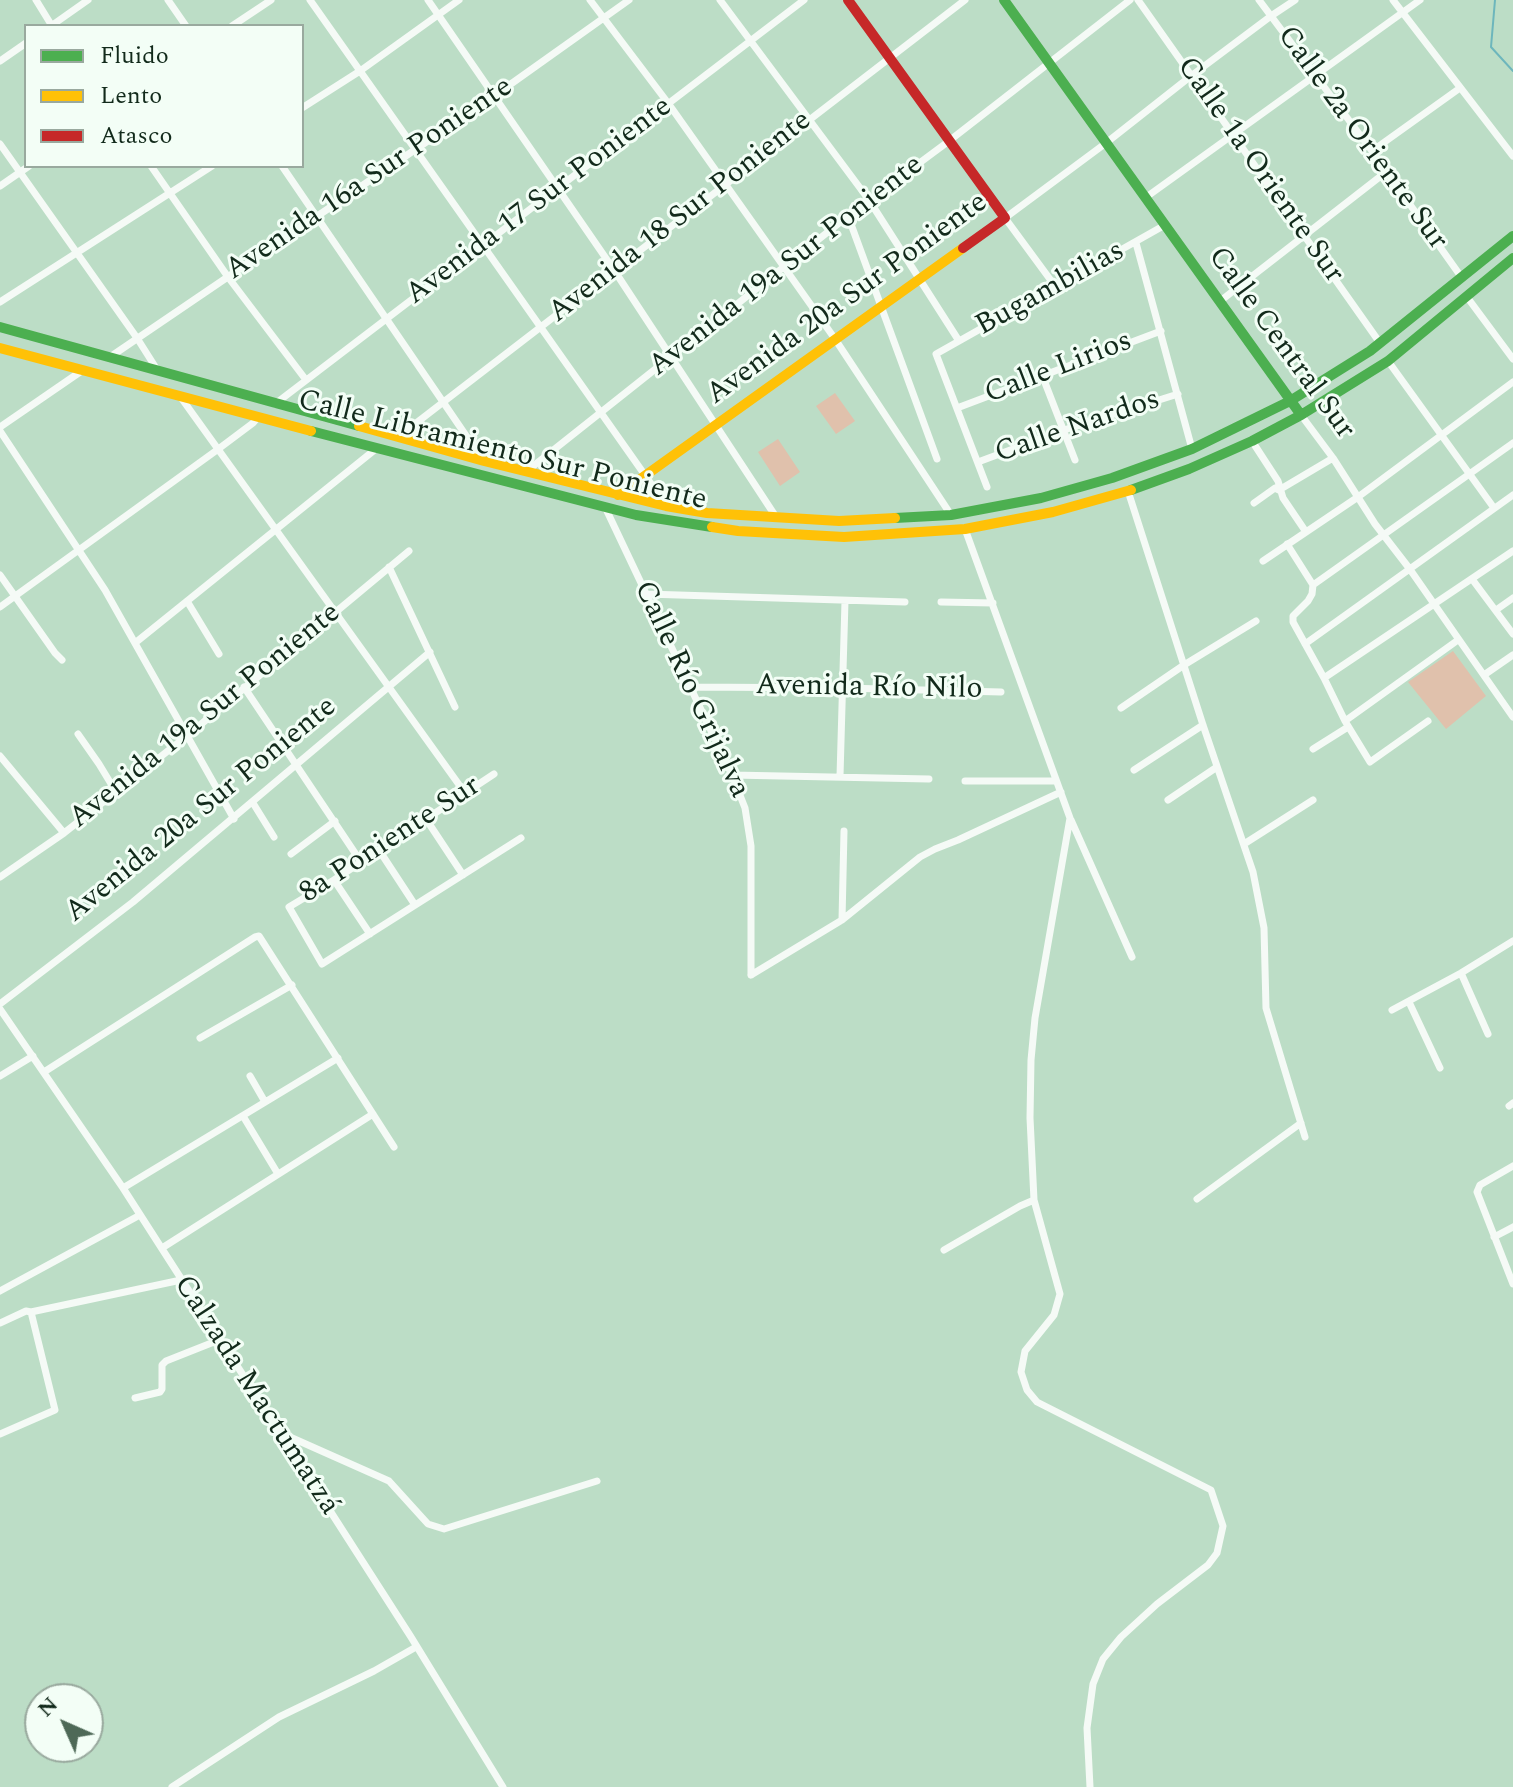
<!DOCTYPE html>
<html>
<head>
<meta charset="utf-8">
<style>
  body { margin:0 }
  #map { position:relative; width:1513px; height:1787px; overflow:hidden; background:#bcddc6; font-family:Spectral,serif }
  canvas { display:block }
  .legend { position:absolute; left:24px; top:24px; width:280px; height:144px; box-sizing:border-box; background:#f3fef6; border:2px solid #99a99e; margin:0; padding:10px 14px; list-style:none; font-size:24px; color:#122a1b }
  .legend li { display:flex; align-items:center; gap:16px; height:40px }
  .legend b { width:40px; border:2px solid #99a99e }
  .north { position:absolute; left:24px; top:1683px; width:80px; height:80px; box-sizing:border-box; background:#f3fef6; border:2px solid #99a99e; border-radius:50%; rotate:315deg; font-size:22px; font-weight:700; line-height:32px; text-align:center; color:#122a1b }
  .north::after { content:''; display:block; margin:auto; width:28px; height:36px; background:#4e6957; clip-path:polygon(50% 0,100% 100%,50% 72%,0 100%) }
</style>
</head>
<body>
<div id="map">
<canvas width="1513" height="1787"></canvas>
<ul class="legend">
<li><b style="height:10px;background:#4caf50"></b>Fluido</li>
<li><b style="height:10px;background:#ffc107"></b>Lento</li>
<li><b style="height:10px;background:#c62828"></b>Atasco</li>
</ul>
<div class="north">N</div>
</div>
<script>
const ctx = document.querySelector('canvas').getContext('2d');
ctx.lineJoin = 'round';
function paint(path, color) {
  ctx.fillStyle = color;
  ctx.fill(path, 'evenodd');
}
function toPath(rows) {
  const path = new Path2D();
  for (const r of rows) {
    path.moveTo(r[0], r[1]);
    for (let i = 2; i < r.length; i += 2) path.lineTo(r[i], r[i + 1]);
  }
  return path;
}
function stroke(path, color, width, dash) {
  ctx.strokeStyle = color;
  ctx.lineWidth = width;
  ctx.lineCap = dash ? 'butt' : 'round';
  ctx.setLineDash(dash || []);
  ctx.stroke(path);
}
function drawText(font, color, halo, rows, align = 'center') {
  ctx.font = font + ' Spectral,serif';
  ctx.lineWidth = 6;
  ctx.setLineDash([]);
  ctx.textBaseline = 'middle';
  ctx.strokeStyle = halo;
  ctx.fillStyle = color;
  for (const [text, x, y, turn = 0] of rows) {
    ctx.save();
    ctx.translate(x, y);
    ctx.rotate((+turn || 0) * Math.PI / 180);
    ctx.textAlign = isNaN(turn) ? turn : align;
    if (halo) ctx.strokeText(text, 0, 0);
    ctx.fillText(text, 0, 0);
    ctx.restore();
  }
}
paint(toPath([
  [835,393,855,421,836,434,816,406],
  [778,439,800,472,780,486,758,452],
  [1453,651,1486,696,1446,729,1408,682]
]), '#e0c1ac');
stroke(toPath([
  [1495,0,1491,47,1513,71]
]), '#6db6bc', 2);
stroke(toPath([
  [36,0,52,26],
  [168,0,186,26],
  [310,0,666,505],
  [428,0,614,270,776,517],
  [590,0,668,103,835,339,951,515],
  [720,0,869,200,959,341],
  [1138,0,1380,343],
  [1259,0,1372,151,1462,278],
  [1393,0,1513,156],
  [51,26,88,0],
  [232,26,271,0],
  [0,61,26,43],
  [302,108,360,71,459,0],
  [0,144,137,338,156,368],
  [1372,151,1460,88],
  [151,166,228,277,306,380],
  [282,166,482,459],
  [0,186,29,166],
  [1145,198,1420,0],
  [848,216,937,459],
  [1136,243,1192,449],
  [1055,286,1005,218,1106,143,1191,76,1271,16,1295,0],
  [1467,297,1513,359],
  [0,302,212,166],
  [1219,302,1386,172],
  [110,357,494,96,629,0],
  [1388,361,1494,508],
  [1042,375,1075,460],
  [182,399,465,793],
  [275,404,804,0],
  [957,408,1161,331],
  [1301,415,1333,458,1375,524,1409,568,1513,717],
  [0,427,83,370],
  [0,431,105,590,234,819],
  [398,437,965,0],
  [1252,441,1278,481,1283,498,1306,532],
  [978,462,1064,430,1178,394],
  [527,471,848,216,949,141,1130,0],
  [987,487,936,354,1165,225],
  [1128,491,1203,725,1253,872,1264,928,1266,1008,1305,1137],
  [1254,503,1275,488,1279,490,1333,458],
  [606,509,732,775,745,808,751,846,751,975],
  [965,529,1070,818,1035,1018,1031,1060,1030,1118,1034,1200,1060,1294,1054,1315,1025,1351,1021,1372,1027,1390,1037,1402,1211,1490,1223,1526,1217,1553,1208,1565,1157,1604,1121,1637,1103,1659,1093,1684,1087,1728,1090,1787],
  [1287,544,1313,585],
  [1263,561,1358,497,1513,382],
  [389,567,455,707],
  [0,575,55,653,62,660],
  [1472,579,1513,634],
  [1313,585,1312,594,1308,601,1293,616,1293,622,1324,678,1345,721,1370,762,1428,721],
  [1313,585,1513,443],
  [646,594,905,602],
  [187,601,219,654],
  [941,602,993,603],
  [0,607,217,450,253,423,258,417],
  [1496,610,1513,598],
  [135,643,377,448],
  [1305,644,1513,495],
  [1484,675,1513,655],
  [1324,678,1513,551],
  [244,687,361,862],
  [690,687,844,688,1001,692],
  [1121,708,1184,665,1256,621],
  [1345,721,1458,640],
  [78,734,99,764,116,792],
  [1313,749,1348,727],
  [0,756,64,833],
  [1134,770,1203,725],
  [494,774,334,880,289,907,322,964,521,838],
  [732,775,929,779],
  [840,776,845,601],
  [965,781,1056,781],
  [1168,800,1217,767],
  [253,803,274,837],
  [426,819,463,875],
  [1071,820,1132,957],
  [1244,844,1313,800],
  [379,850,415,905],
  [291,854,335,821],
  [0,877,64,833,188,735,409,551],
  [334,880,370,934],
  [842,920,844,831],
  [1461,973,1488,1034],
  [751,975,842,920,920,857,935,849,958,840,1061,792],
  [1409,1002,1440,1068],
  [0,1004,133,902,430,652],
  [0,1009,123,1188,411,1637,503,1787],
  [1392,1010,1461,973,1513,941],
  [200,1038,292,985],
  [44,1072,255,937,259,936,394,1147],
  [0,1076,33,1056],
  [250,1076,265,1102],
  [1509,1106,1513,1103],
  [243,1116,278,1174],
  [1513,1166,1480,1185,1477,1192,1513,1284],
  [123,1188,338,1058],
  [1197,1199,1301,1123],
  [1494,1237,1513,1227],
  [162,1248,373,1114],
  [944,1250,1020,1206,1034,1200],
  [0,1291,140,1215],
  [0,1323,26,1311,31,1312,181,1280],
  [135,1398,160,1392,162,1389,162,1365,166,1361,219,1340],
  [281,1433,389,1481,428,1524,444,1529,597,1481],
  [0,1434,55,1410,31,1312],
  [172,1787,279,1717,374,1671,416,1647]
]), '#f5faf6', 7);
stroke(toPath([
  [1004,0,1301,415],
  [0,327,359,426],
  [311,431,636,515,712,527],
  [1131,490,1189,469,1252,441,1301,415,1388,361,1513,258],
  [895,518,951,515,1041,498,1112,478,1192,449,1290,401,1370,351,1513,236]
]), '#4caf50', 10);
stroke(toPath([
  [0,348,311,431],
  [359,426,484,461,666,506,707,513,839,521,895,518],
  [618,495,963,248],
  [712,527,738,531,844,537,965,529,1053,512,1131,490]
]), '#ffc107', 10);
stroke(toPath([
  [848,0,1005,218,963,248]
]), '#c62828', 10);
drawText('30px', '#122a1b', '#f3fef6', [
  ["Calle 2a Oriente Sur",1361,139,54],
  ["Calle 1a Oriente Sur",1259,171,55],
  ["Avenida 16a Sur Poniente",370,180,-34],
  ["Avenida 17 Sur Poniente",540,202,-37],
  ["Avenida 18 Sur Poniente",681,218,-38],
  ["Avenida 19a Sur Poniente",787,267,-38],
  ["Bugambilias",1051,290,-29],
  ["Avenida 20a Sur Poniente",848,300,-36],
  ["Calle Central Sur",1280,344,54],
  ["Calle Lirios",1059,369,-21],
  ["Calle Nardos",1078,428,-19],
  ["Calle Libramiento Sur Poniente",502,452,14],
  ["Avenida Río Nilo",869,689,1],
  ["Calle Río Grijalva",690,690,65],
  ["Avenida 19a Sur Poniente",206,717,-39],
  ["Avenida 20a Sur Poniente",202,811,-39],
  ["8a Poniente Sur",391,841,-33],
  ["Calzada Mactumatzá",255,1396,57]
]);
</script>
</body>
</html>
